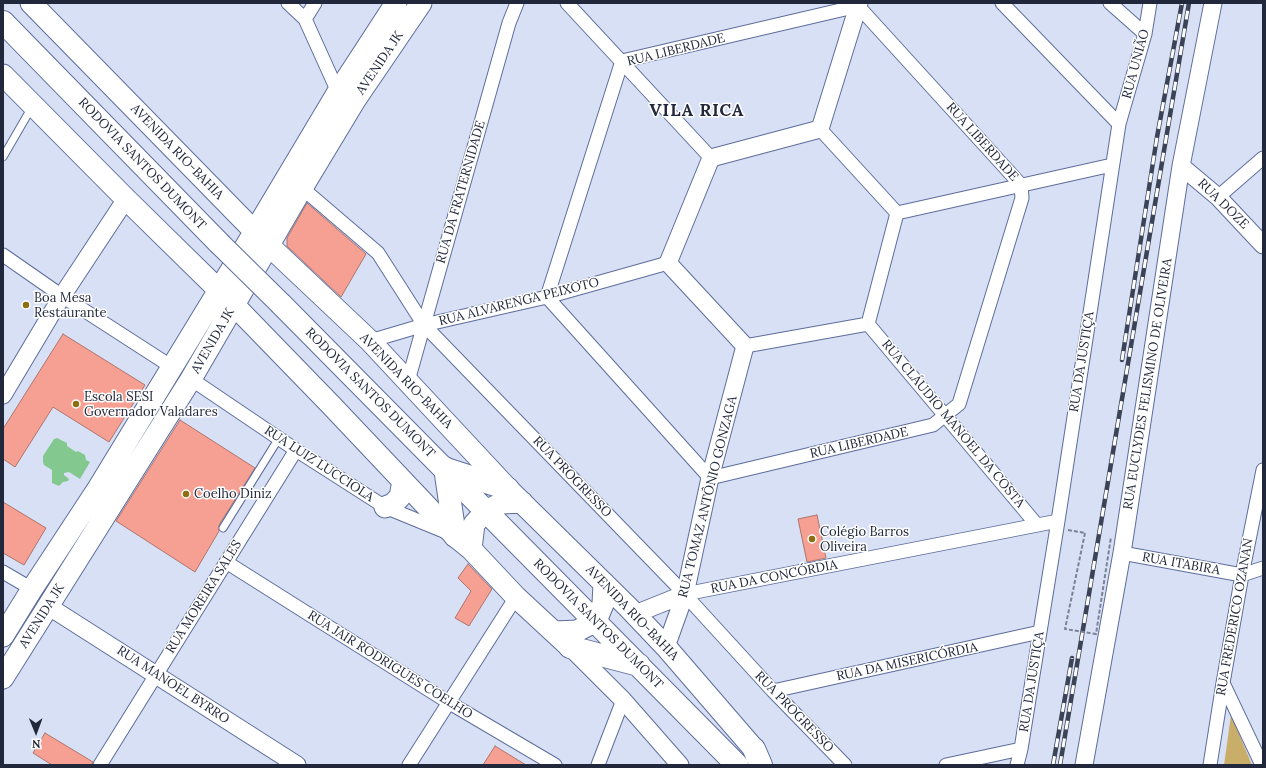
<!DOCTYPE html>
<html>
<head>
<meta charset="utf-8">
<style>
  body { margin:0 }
  #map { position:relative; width:1266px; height:768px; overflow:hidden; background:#d8e0f5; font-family:Lora,serif }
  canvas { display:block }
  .frame { position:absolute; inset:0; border:4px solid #21283b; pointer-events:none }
  .north { position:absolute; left:16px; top:712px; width:40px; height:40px; -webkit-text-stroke:3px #fff; paint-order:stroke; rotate:179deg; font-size:11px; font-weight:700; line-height:16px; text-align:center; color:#21283b }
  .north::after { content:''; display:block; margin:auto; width:14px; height:18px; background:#21283b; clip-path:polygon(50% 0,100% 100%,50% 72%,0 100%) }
</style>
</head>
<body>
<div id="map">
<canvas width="1266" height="768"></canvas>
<div class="frame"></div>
<div class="north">N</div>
</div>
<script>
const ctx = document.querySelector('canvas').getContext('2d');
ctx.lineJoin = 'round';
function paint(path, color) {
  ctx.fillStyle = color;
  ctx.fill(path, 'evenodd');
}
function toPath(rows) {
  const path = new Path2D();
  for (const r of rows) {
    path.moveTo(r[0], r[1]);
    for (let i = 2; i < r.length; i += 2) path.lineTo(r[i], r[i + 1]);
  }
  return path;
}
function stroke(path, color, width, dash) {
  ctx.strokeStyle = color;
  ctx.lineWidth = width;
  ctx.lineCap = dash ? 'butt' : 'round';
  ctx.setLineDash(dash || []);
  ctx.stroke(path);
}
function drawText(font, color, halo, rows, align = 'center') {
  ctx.font = font + ' Lora,serif';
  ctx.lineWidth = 3;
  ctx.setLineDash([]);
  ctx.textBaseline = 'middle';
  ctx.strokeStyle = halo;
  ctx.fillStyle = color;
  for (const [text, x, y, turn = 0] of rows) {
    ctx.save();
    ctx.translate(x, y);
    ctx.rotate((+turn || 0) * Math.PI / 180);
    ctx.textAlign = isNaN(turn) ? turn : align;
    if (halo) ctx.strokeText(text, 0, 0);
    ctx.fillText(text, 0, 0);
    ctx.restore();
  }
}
paint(toPath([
  [1231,715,1252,765,1224,765]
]), '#c9ae6a');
paint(toPath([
  [57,438,67,443,67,446,76,452,78,451,85,455,86,460,90,462,80,479,69,472,64,473,64,475,69,479,68,481,63,482,59,486,52,483,52,470,44,465,43,462,43,456,54,439]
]), '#83c88f');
const building = toPath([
  [307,203,366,254,341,297,287,246,287,238,307,203],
  [63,334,145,385,109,442,53,407,15,467,3,459,3,429,63,334],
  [180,420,255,468,219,525,219,531,195,572,116,521,180,420],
  [3,502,46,528,24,565,3,553,3,502],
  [817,515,826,558,807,562,798,519,817,515],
  [468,564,492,589,469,626,455,618,471,591,458,578,468,564],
  [45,733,93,762,92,765,52,765,33,753,45,733],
  [495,746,526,765,483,765,495,746]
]);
paint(building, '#f6a093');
stroke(building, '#ae746b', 1);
const service = toPath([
  [3,157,32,107],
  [223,528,279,438]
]);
const minor = toPath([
  [288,3,305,19,338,92],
  [567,3,711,158],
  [1002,3,1119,124,1058,521,1021,749,1017,765],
  [1110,3,1145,34],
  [858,6,1021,185,1022,198,959,404,933,425,710,478,547,297,622,61,858,6],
  [305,19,315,3],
  [1119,124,1145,34,1150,3],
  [302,188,378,253,424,325,677,586,773,691,845,765],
  [1218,197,1263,158],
  [897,213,1112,165],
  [3,255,62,296,172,367],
  [868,324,1037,525],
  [370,341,424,325,547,297,668,263],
  [745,346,868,324,897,213,820,129],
  [191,379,296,450,385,507,446,532],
  [408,381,509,23,517,3],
  [1122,553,1242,575,1263,568],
  [226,562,448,702,555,765],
  [3,572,32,589],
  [685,594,1058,521],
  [1223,683,1262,765],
  [773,691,1040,632],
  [100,765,296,450],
  [409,765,516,597],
  [598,765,623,700],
  [946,765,1021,749],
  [1210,765,1223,683,1242,575,1263,470]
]);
const tertiary = toPath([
  [1181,166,1218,197,1263,245],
  [3,395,62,296,126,199],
  [48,606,297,765],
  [635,614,685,594],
  [570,647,623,700,680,765],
  [666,647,685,594,710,478,745,346,668,263,711,158,820,129,859,3],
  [1084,765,1122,553,1181,166,1213,3]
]);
const primary = toPath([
  [31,3,262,239,370,341,508,489,628,607,666,647,754,749],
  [3,75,126,199,234,305,332,406,455,536,471,549,516,597,570,647],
  [385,507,393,504,400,497,403,481],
  [471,549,474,524,486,511,502,503,522,502],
  [555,632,577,631,596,621,603,604,604,583],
  [3,636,32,589,99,487,255,231,338,92,396,3],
  [3,678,191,379,302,188,355,100,421,3]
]);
const trunk = toPath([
  [3,22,219,243],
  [281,304,737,765],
  [445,468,455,536],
  [449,470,508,489],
  [570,647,639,665],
  [754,749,761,765]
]);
stroke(service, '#5d6e9c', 9);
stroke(minor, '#5d6e9c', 15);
stroke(tertiary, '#5d6e9c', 19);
stroke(primary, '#5d6e9c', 23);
stroke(trunk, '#5d6e9c', 24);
stroke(toPath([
  [1068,530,1085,533]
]), '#7b8296', 2, [4, 2]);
stroke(service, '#fff', 7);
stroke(minor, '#fff', 13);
stroke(tertiary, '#fff', 17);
stroke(primary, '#fff', 21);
stroke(trunk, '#fff', 22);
const rail = toPath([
  [1122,360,1157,137,1182,3],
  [1053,765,1072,658],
  [1060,765,1189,3]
]);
stroke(rail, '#3c4356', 4.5);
stroke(rail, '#fff', 3, [9]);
const trunkBridge = toPath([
  [219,243,281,304]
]);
stroke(trunkBridge, '#5d6e9c', 24, []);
stroke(toPath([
  [1085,533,1065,629,1096,634,1111,537]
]), '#7b8296', 2, [4, 2]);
stroke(trunkBridge, '#fff', 22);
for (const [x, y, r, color] of [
  [26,305,4,"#8c6f11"],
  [76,404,4,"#8c6f11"],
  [186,494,4,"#8c6f11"],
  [812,539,4,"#8c6f11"]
]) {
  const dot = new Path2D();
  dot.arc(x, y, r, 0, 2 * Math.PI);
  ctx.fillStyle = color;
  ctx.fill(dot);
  stroke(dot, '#fff', 1.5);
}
drawText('13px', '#21283b', '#fff', [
  ["RUA LIBERDADE",676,50,-14],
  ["AVENIDA JK",380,63,-56],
  ["RUA UNIÃO",1136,64,-75],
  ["RUA LIBERDADE",982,142,48],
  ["AVENIDA RIO-BAHIA",177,152,46],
  ["RODOVIA SANTOS DUMONT",142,164,46],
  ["RUA DA FRATERNIDADE",461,192,-74],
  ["RUA DOZE",1223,204,44],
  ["RUA ALVARENGA PEIXOTO",519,302,-14],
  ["AVENIDA JK",213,341,-60],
  ["RUA DA JUSTIÇA",1082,362,-81],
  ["AVENIDA RIO-BAHIA",406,381,46],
  ["RUA EUCLYDES FELISMINO DE OLIVEIRA",1148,384,-81],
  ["RODOVIA SANTOS DUMONT",370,393,45],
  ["RUA CLÁUDIO MANOEL DA COSTA",953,424,50],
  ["RUA LIBERDADE",859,443,-13],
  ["RUA LUIZ LUCCIOLA",319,464,33],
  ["RUA PROGRESSO",572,477,46],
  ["RUA TOMAZ ANTÔNIO GONZAGA",708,497,-76],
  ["RUA ITABIRA",1181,564,10],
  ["RUA DA CONCÓRDIA",774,577,-11],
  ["RUA MOREIRA SALES",204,597,-58],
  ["AVENIDA RIO-BAHIA",632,613,46],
  ["AVENIDA JK",42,616,-58],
  ["RUA FREDERICO OZANAN",1235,617,-80],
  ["RODOVIA SANTOS DUMONT",598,624,45],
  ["RUA DA MISERICÓRDIA",907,662,-12],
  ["RUA JAIR RODRIGUES COELHO",390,665,32],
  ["RUA DA JUSTIÇA",1032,682,-81],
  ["RUA MANOEL BYRRO",173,685,33],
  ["RUA PROGRESSO",794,712,46]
]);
drawText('13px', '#21283b', '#fff', [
  ["Boa Mesa",34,298],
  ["Restaurante",34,313],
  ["Escola SESI",84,397],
  ["Governador Valadares",84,412],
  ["Coelho Diniz",194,494],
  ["Colégio Barros",820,532],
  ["Oliveira",820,547]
], 'left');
ctx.letterSpacing = '1px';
drawText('bold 17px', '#21283b', '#fff', [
  ["VILA RICA",697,111]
]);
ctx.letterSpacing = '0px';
</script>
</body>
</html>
